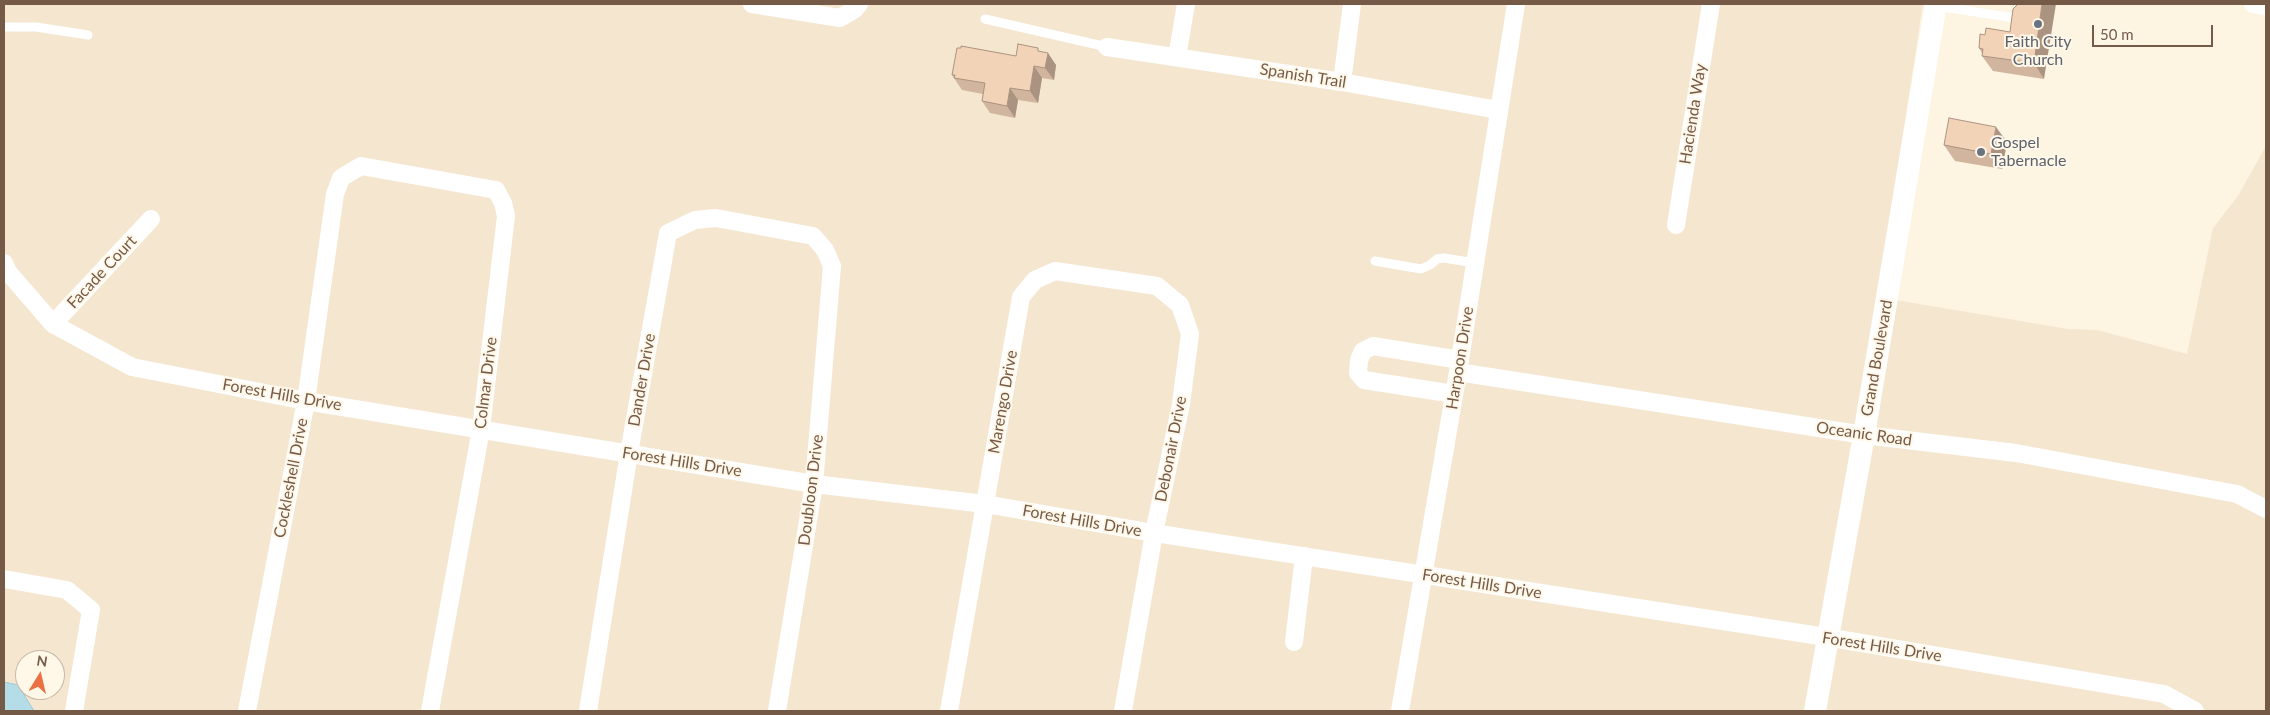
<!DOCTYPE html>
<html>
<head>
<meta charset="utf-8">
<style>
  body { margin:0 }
  #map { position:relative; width:2270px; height:715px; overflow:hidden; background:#fdf4e1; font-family:Lato,sans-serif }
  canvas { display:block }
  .frame { position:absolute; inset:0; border:5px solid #755a47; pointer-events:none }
  .north { position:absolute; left:15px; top:650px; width:50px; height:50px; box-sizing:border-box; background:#fff7e8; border:1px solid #c8b8a8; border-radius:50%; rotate:9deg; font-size:14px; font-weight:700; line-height:20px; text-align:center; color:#755a47 }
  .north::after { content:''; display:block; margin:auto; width:18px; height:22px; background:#ec7041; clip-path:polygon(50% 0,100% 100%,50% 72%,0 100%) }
  .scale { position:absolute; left:2092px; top:25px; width:121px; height:22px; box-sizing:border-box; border:2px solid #755a47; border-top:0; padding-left:6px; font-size:15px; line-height:18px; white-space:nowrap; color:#755a47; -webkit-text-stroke:4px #fff7e8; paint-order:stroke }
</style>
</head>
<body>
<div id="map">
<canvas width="2270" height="715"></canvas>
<div class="frame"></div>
<div class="north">N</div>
<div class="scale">50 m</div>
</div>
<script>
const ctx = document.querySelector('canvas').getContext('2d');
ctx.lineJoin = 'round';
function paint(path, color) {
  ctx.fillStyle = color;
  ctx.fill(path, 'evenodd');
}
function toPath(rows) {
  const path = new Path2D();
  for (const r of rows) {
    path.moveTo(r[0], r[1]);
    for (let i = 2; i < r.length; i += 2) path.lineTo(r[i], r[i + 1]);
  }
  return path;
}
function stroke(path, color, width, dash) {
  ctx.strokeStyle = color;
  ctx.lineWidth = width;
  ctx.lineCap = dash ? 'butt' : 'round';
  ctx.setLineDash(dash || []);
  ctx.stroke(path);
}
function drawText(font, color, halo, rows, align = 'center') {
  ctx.font = font + ' Lato,sans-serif';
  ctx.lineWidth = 4;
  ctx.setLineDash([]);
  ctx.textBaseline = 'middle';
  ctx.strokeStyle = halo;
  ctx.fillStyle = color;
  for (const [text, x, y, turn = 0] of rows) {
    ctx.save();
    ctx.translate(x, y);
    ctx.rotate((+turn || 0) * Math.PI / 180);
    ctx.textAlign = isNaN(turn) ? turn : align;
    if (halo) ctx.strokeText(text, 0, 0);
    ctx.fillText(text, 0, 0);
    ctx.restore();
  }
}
paint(toPath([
  [4,4,1923,4,1814,711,4,711],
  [25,660,55,660,55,690,25,690],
  [2266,146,2266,711,1823,711,1895,300,2068,329,2097,330,2187,354,2213,228,2238,196]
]), '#f5e6cf');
const water = toPath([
  [4,682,18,685,34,711,4,711,4,682]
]);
paint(water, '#b5dde7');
stroke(water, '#9bccd9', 1);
stroke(toPath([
  [1936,6,2022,19],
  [985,19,1107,47],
  [4,27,36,27,88,35],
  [1375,261,1421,269,1430,265,1437,259,1444,258,1475,263]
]), '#fff', 9);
stroke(toPath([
  [752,4,840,18,855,9,859,4],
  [2253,4,2266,6],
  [1107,47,1342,82,1498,110],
  [1177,57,1186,4],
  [1342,82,1352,4],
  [1676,225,1711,4],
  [4,263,8,272,53,324,132,367,306,401,814,484,985,504,1154,533,1826,637,2164,694,2195,711],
  [53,324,151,219],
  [1458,372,1864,435,2016,453,2237,494,2266,509],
  [1454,394,1364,380,1358,373,1359,360,1363,351,1373,346,1460,360],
  [4,579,67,590,91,610,74,711],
  [1294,642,1304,556],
  [247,711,306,401,335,194,341,178,361,166,496,190,503,203,506,216,481,429,430,711],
  [588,711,629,453,668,233,695,220,716,218,813,236,825,250,832,266,814,484,777,711],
  [949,711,1021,297,1035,280,1055,271,1157,286,1180,305,1190,334,1181,404,1154,533,1123,711],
  [1400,711,1458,372,1516,4]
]), '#fff', 18);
stroke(toPath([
  [1815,711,1864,435,1936,4]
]), '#fff', 22);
paint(toPath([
  [2013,9,2044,79,1993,71,1982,56,1982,53,1979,48,1985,35,2010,32],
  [1040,51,1056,65,1054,80,1042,78,1038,103,1018,100,1015,118,990,113,982,101,983,94,962,90,952,75,1016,56],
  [2007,142,2002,169,1955,161,1944,145]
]), '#d1b59e');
paint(toPath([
  [2042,4,2056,4,2044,79,2034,63],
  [1048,53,1056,65,1054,80,1045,68],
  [1034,66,1042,78,1038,103,1030,91],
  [1010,88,1018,100,1015,118,1007,106],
  [1996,127,2007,142,2002,169,1991,154]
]), '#aa9481');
const building = toPath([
  [2017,4,2042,4,2034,63,1982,56,1983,49,1979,48,1980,34,1985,35,1986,28,2010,32,2013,9,2017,5,2017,4],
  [1018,44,1038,48,1038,51,1048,53,1045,68,1034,66,1030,91,1010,88,1007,106,982,101,985,83,954,78,955,75,952,75,957,48,961,48,961,46,1016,56,1018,44],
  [1949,118,1996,127,1991,154,1944,145,1949,118]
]);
paint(building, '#f3d3b8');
stroke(building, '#aa9481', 1);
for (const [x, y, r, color] of [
  [2038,24,5,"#6b7280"],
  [1981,152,5,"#6b7280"]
]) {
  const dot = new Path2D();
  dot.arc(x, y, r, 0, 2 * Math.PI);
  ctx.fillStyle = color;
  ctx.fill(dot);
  stroke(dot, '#fff7e8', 2);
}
drawText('16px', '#5b616d', '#fff7e8', [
  ["Faith City",2038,42],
  ["Church",2038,60],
  ["Gospel",1991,143,"left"],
  ["Tabernacle",1991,161,"left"]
]);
drawText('16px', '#755a47', '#fff7e8', [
  ["Spanish Trail",1303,76,9],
  ["Hacienda Way",1693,114,-81],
  ["Facade Court",102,272,-47],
  ["Harpoon Drive",1460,358,-81],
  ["Grand Boulevard",1877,358,-80],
  ["Dander Drive",642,380,-80],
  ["Colmar Drive",486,383,-83],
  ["Forest Hills Drive",282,395,10],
  ["Marengo Drive",1003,402,-80],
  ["Oceanic Road",1864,434,8],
  ["Debonair Drive",1171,449,-79],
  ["Forest Hills Drive",682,462,9],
  ["Cockleshell Drive",291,478,-79],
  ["Doubloon Drive",811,490,-83],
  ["Forest Hills Drive",1082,521,10],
  ["Forest Hills Drive",1482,584,9],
  ["Forest Hills Drive",1882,647,9]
]);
</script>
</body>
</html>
